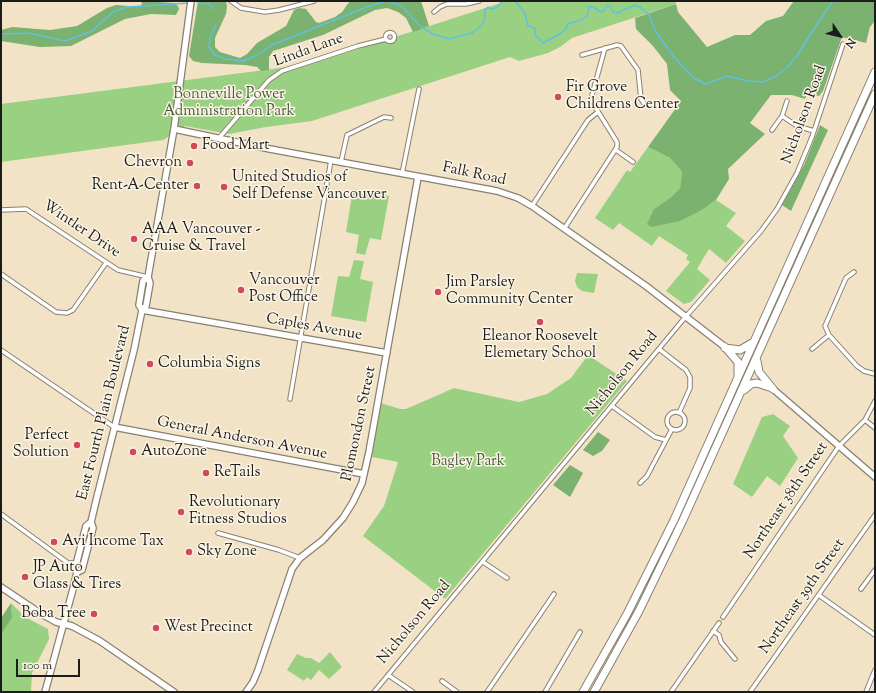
<!DOCTYPE html>
<html>
<head>
<meta charset="utf-8">
<style>
  body { margin:0 }
  #map { position:relative; width:876px; height:693px; overflow:hidden; background:#f3e3c6; font-family:"Sorts Mill Goudy",serif }
  canvas { display:block }
  .frame { position:absolute; inset:0; border:2px solid #1c1c1c; pointer-events:none }
  .north { position:absolute; left:820px; top:16px; width:40px; height:40px; -webkit-text-stroke:3px #fcf5e5; paint-order:stroke; rotate:125deg; font-size:11px; font-weight:700; line-height:16px; text-align:center; color:#1c1c1c }
  .north::after { content:''; display:block; margin:auto; width:14px; height:18px; background:#1c1c1c; clip-path:polygon(50% 0,100% 100%,50% 72%,0 100%) }
  .scale { position:absolute; left:16px; top:659px; width:64px; height:18px; box-sizing:border-box; border:2px solid #1c1c1c; border-top:0; padding-left:5px; font-size:12px; line-height:14px; white-space:nowrap; color:#1c1c1c; -webkit-text-stroke:3px #fcf5e5; paint-order:stroke }
</style>
</head>
<body>
<div id="map">
<canvas width="876" height="693"></canvas>
<div class="frame"></div>
<div class="north">N</div>
<div class="scale">100 m</div>
</div>
<script>
const ctx = document.querySelector('canvas').getContext('2d');
ctx.lineJoin = 'round';
function paint(path, color) {
  ctx.fillStyle = color;
  ctx.fill(path, 'evenodd');
}
function toPath(rows) {
  const path = new Path2D();
  for (const r of rows) {
    if (r.length === 3) {
      path.moveTo(r[0] + r[2], r[1]);
      path.arc(r[0], r[1], r[2], 0, 2 * Math.PI);
      continue;
    }
    path.moveTo(r[0], r[1]);
    for (let i = 2; i < r.length; i += 2) path.lineTo(r[i], r[i + 1]);
  }
  return path;
}
function stroke(path, color, width, dash) {
  ctx.strokeStyle = color;
  ctx.lineWidth = width;
  ctx.lineCap = dash ? 'butt' : 'round';
  ctx.setLineDash(dash || []);
  ctx.stroke(path);
}
function drawText(font, color, halo, rows, align = 'center') {
  ctx.font = font + ' "Sorts Mill Goudy",serif';
  ctx.lineWidth = 3;
  ctx.setLineDash([]);
  ctx.textBaseline = 'middle';
  ctx.strokeStyle = halo;
  ctx.fillStyle = color;
  for (const [text, x, y, turn = 0] of rows) {
    ctx.save();
    ctx.translate(x, y);
    ctx.rotate((+turn || 0) * Math.PI / 180);
    ctx.textAlign = isNaN(turn) ? turn : align;
    if (halo) ctx.strokeText(text, 0, 0);
    ctx.fillText(text, 0, 0);
    ctx.restore();
  }
}
paint(toPath([
  [507,1,675,1,676,4,572,38,560,47,548,53,519,61,510,57,312,121,266,127,229,134,185,126,163,140,1,162,1,104,311,64],
  [648,147,670,158,682,172,680,188,671,197,654,209,702,210,716,200,736,213,726,226,745,241,726,263,709,249,697,269,710,280,691,302,684,304,666,291,690,262,686,259,688,255,659,236,652,246,619,223,613,230,595,218,627,170,630,172],
  [353,189,389,196,381,240,370,238,365,255,356,253,359,235,346,232],
  [354,260,364,261,360,279,373,282,366,322,331,316,338,276,349,277],
  [577,273,598,274,594,293,582,291,577,287,575,281],
  [588,355,627,381,445,599,363,536,384,506,398,462,372,457,381,403,400,409,406,409,454,388,519,402,547,394,571,378],
  [773,414,790,426,783,436,798,458,780,486,767,476,752,497,733,484,762,417],
  [11,603,25,617,48,629,49,639,32,673,31,692,1,692,1,635,12,618],
  [330,652,342,667,329,679,319,670,311,680,307,677,304,681,287,670,297,654,306,658,311,658,319,663]
]), '#9ad081');
paint(toPath([
  [141,1,175,3,178,6,179,9,176,15,151,14,125,19,71,46,40,47,1,41,1,30,12,27,50,30,77,26,107,8,116,5,139,7,142,4],
  [198,1,226,1,227,6,226,14,215,38,215,47,220,52,240,58,247,54,257,43,286,26,294,10,299,8,306,9,316,22,319,23,335,17,342,12,350,1,421,1,429,26,413,32,406,18,398,12,387,8,375,10,323,35,273,51,269,57,269,70,261,71,257,67,245,65,202,63,193,61,189,56],
  [794,1,875,1,875,21,870,27,866,43,842,37,823,91,819,96,807,94,805,99,792,95,771,95,750,123,765,134,728,169,729,179,716,200,702,210,680,221,651,227,647,224,654,209,671,197,680,188,682,172,670,158,648,147,681,101,670,90,667,64,653,46,636,29,635,18,676,4,678,12,707,47,735,35,750,35,766,21,783,16],
  [820,125,828,130,791,211,782,205,804,165],
  [598,432,610,440,602,451,593,456,583,450],
  [570,465,583,473,570,497,553,485],
  [11,603,12,618,1,635,1,618]
]), '#7bb26f');
stroke(toPath([
  [387,1,402,6,420,26,433,34,449,39,472,33,481,26,485,19,485,10,488,7,491,9,496,8,503,1],
  [515,1,525,13,528,26,535,28,535,35,543,43,561,33,566,29,567,24,581,20,587,16,589,6,593,7,601,12,604,11,607,5,610,6,613,12,617,13,635,5,640,7,649,15,656,32,673,56,694,78,706,84,727,76,748,81,764,82,778,75,788,67,797,56,813,30,833,1],
  [198,3,209,4,214,9],
  [216,25,210,37,209,47,215,55,225,59,244,61,259,54,272,45,367,7,386,1],
  [1,34,29,33,65,41,92,31,114,11,128,7,189,3]
]), '#60c1df', 1.5);
const street = toPath([
  [231,1,241,8,265,12,279,10,314,1],
  [434,12,440,7,447,4,466,4,479,1],
  [390,37,4.5],
  [582,55,617,45,621,46,638,70,641,99,645,105],
  [782,116,797,126,814,131],
  [772,130,782,116,787,101],
  [219,138,269,80,282,71,358,46,386,39],
  [616,150,633,162],
  [341,162,347,135,384,117,391,118],
  [402,174,419,89],
  [532,206,588,120,598,112],
  [1,210,26,209,118,270,148,277],
  [564,229,617,147,617,142,592,102,592,95,605,48],
  [854,272,846,278,825,326,829,335,857,366,864,371,875,374],
  [1,274,56,312,67,313,73,310,106,263],
  [659,349,686,370,690,377,690,388,679,413],
  [812,349,829,335],
  [1,350,114,427],
  [290,399,331,160],
  [612,406,655,437,666,440],
  [676,421,9],
  [865,420,875,428],
  [640,483,647,476,672,429],
  [1,514,68,563,77,563],
  [218,533,279,550,300,558],
  [483,562,507,578],
  [861,589,875,570],
  [820,596,875,635],
  [723,617,839,446,865,420,875,401],
  [713,631,719,635,721,642,735,659],
  [388,675,413,692],
  [442,681,457,692],
  [374,692,682,321,761,231,777,209,797,173,812,137,843,44],
  [487,692,554,594],
  [545,692,580,632],
  [671,692,719,623],
  [750,692,875,515],
  [866,692,875,670]
]);
const secondary = toPath([
  [174,129,270,149,497,191,518,198,532,206,646,286,725,347],
  [142,310,387,353],
  [142,310,139,305,143,281,148,277],
  [773,389,875,477],
  [114,427,364,474],
  [77,572,82,570,93,528,91,522],
  [1,587,40,613,56,622,72,626,100,641,174,692],
  [45,692,73,589,77,572,75,569,86,526,91,522,96,501,134,350,142,310,146,306,150,283,148,277,174,129,191,1],
  [246,692,253,682,258,670,292,569,300,558,323,540,343,518,353,502,362,483,369,452,418,177]
]);
const highway = toPath([
  [725,347,738,362,738,374],
  [725,348,740,350,752,343],
  [757,361,759,372,773,389],
  [744,390,751,384,757,383,769,387],
  [583,692,627,614,674,520,875,72],
  [594,692,639,611,683,520,875,94]
]);
stroke(street, '#888071', 5.5);
stroke(secondary, '#888071', 8);
stroke(highway, '#888071', 9);
stroke(street, '#fff', 3.5);
stroke(secondary, '#fff', 5.5);
stroke(highway, '#fff', 7);
for (const [x, y, r, color] of [
  [558,97,4,"#d1495b"],
  [194,146,4,"#d1495b"],
  [190,163,4,"#d1495b"],
  [197,186,4,"#d1495b"],
  [224,187,4,"#d1495b"],
  [134,239,4,"#d1495b"],
  [241,290,4,"#d1495b"],
  [438,292,4,"#d1495b"],
  [540,322,4,"#d1495b"],
  [150,364,4,"#d1495b"],
  [77,445,4,"#d1495b"],
  [133,452,4,"#d1495b"],
  [206,473,4,"#d1495b"],
  [181,512,4,"#d1495b"],
  [54,542,4,"#d1495b"],
  [189,552,4,"#d1495b"],
  [25,577,4,"#d1495b"],
  [94,614,4,"#d1495b"],
  [156,628,4,"#d1495b"]
]) {
  const dot = new Path2D();
  dot.arc(x, y, r, 0, 2 * Math.PI);
  ctx.fillStyle = color;
  ctx.fill(dot);
  stroke(dot, '#fcf5e5', 1.5);
}
drawText('15px', '#1c1c1c', '#fcf5e5', [
  ["Linda Lane",309,51,-20],
  ["Nicholson Road",805,115,-70],
  ["Falk Road",474,175,12],
  ["Wintler Drive",81,230,34],
  ["Caples Avenue",314,328,10],
  ["Nicholson Road",623,374,-51],
  ["East Fourth Plain Boulevard",105,413,-76],
  ["Plomondon Street",360,424,-78],
  ["General Anderson Avenue",242,439,11],
  ["Northeast 38th Street",787,501,-56],
  ["Northeast 39th Street",803,597,-55],
  ["Nicholson Road",415,623,-50]
]);
drawText('15px', '#1c1c1c', '#fcf5e5', [
  ["Fir Grove",566,88],
  ["Childrens Center",566,105],
  ["Food Mart",202,146],
  ["Chevron",182,163,"right"],
  ["United Studios of",232,178],
  ["Self Defense Vancouver",232,195],
  ["Rent-A-Center",189,186,"right"],
  ["AAA Vancouver -",142,230],
  ["Cruise & Travel",142,247],
  ["Vancouver",249,281],
  ["Post Office",249,298],
  ["Jim Parsley",446,283],
  ["Community Center",446,300],
  ["Eleanor Roosevelt",540,337,"center"],
  ["Elemetary School",540,354,"center"],
  ["Columbia Signs",158,364],
  ["Perfect",69,436,"right"],
  ["Solution",69,453,"right"],
  ["AutoZone",141,452],
  ["ReTails",214,473],
  ["Revolutionary",189,503],
  ["Fitness Studios",189,520],
  ["Avi Income Tax",62,542],
  ["Sky Zone",197,552],
  ["JP Auto",33,568],
  ["Glass & Tires",33,585],
  ["Boba Tree",86,614,"right"],
  ["West Precinct",164,628]
], 'left');
drawText('15px', '#485b3f', '#fcf5e5', [
  ["Bonneville Power",229,95],
  ["Administration Park",229,112],
  ["Bagley Park",468,462]
]);
</script>
</body>
</html>
